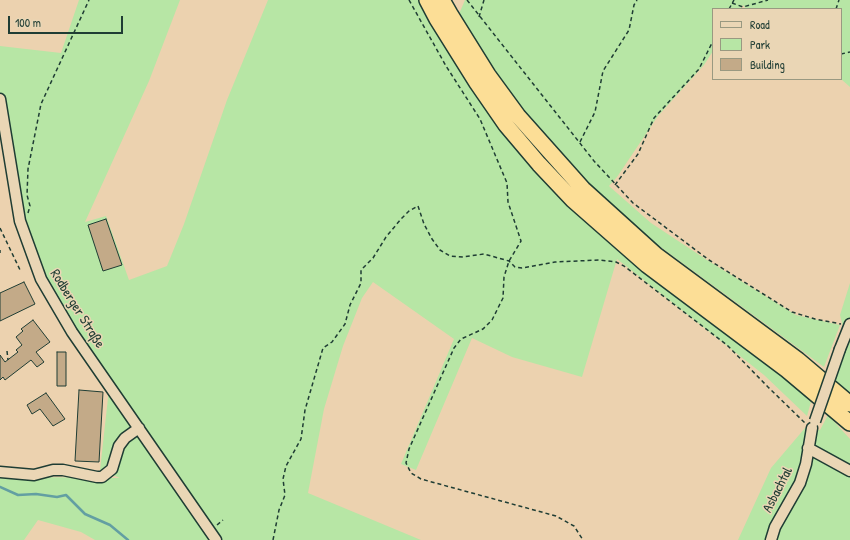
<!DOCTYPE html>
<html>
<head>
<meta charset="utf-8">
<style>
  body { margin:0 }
  #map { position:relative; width:850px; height:540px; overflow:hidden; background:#ecd2af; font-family:"Patrick Hand",sans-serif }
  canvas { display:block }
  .legend { position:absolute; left:712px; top:8px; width:130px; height:72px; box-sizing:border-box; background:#ead6b5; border:1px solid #999981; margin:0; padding:5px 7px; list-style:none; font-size:12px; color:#1f3d34 }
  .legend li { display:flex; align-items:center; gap:8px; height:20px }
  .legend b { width:20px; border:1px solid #999981 }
  .scale { position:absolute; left:8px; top:16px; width:115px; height:18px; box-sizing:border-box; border:2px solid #1f3d34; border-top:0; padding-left:5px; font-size:12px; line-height:14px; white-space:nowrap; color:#1f3d34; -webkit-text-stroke:3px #ead6b5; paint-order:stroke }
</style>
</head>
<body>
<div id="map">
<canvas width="850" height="540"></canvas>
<ul class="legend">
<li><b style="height:5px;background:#ead6b5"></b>Road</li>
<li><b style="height:11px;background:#b7e6a5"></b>Park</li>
<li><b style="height:11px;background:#c3aa88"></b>Building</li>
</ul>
<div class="scale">100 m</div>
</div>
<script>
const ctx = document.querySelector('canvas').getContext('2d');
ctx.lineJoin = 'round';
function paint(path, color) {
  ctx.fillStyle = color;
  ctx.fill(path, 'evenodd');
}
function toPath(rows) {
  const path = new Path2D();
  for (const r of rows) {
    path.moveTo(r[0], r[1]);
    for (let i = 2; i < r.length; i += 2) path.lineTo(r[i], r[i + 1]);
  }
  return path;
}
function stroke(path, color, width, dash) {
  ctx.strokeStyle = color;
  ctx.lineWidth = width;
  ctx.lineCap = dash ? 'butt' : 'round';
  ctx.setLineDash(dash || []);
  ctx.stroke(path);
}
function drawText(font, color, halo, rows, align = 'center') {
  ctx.font = font + ' "Patrick Hand",sans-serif';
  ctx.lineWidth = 3;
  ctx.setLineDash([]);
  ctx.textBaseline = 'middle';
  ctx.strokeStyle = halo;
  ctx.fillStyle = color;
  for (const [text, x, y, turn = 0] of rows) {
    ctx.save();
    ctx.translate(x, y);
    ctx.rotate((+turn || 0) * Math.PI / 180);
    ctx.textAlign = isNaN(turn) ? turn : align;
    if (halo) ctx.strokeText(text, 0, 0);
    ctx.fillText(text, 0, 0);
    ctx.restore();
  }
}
paint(toPath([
  [79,0,180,0,149,81,85,222,106,216,129,280,167,266,184,224,227,100,268,0,419,0,446,44,465,0,850,0,850,87,841,79,841,9,746,9,743,5,740,9,713,9,713,51,704,65,658,116,617,177,609,186,651,223,707,260,796,315,840,325,824,367,651,240,599,196,585,222,618,251,812,398,807,416,764,375,617,259,582,377,512,357,472,338,416,470,401,464,454,339,373,282,362,298,343,346,324,409,308,493,421,540,220,540,73,330,36,265,11,169,0,92,0,46,61,53],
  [850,283,850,392,833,381,847,344,840,315],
  [109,389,211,540,95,540,81,532,38,520,24,540,0,540,0,473,29,477,120,478,100,470],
  [828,415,850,439,850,540,738,540,771,468,805,428,820,430]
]), '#b7e6a5');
stroke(toPath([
  [0,487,18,495,36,494,57,497,66,495,85,514,110,525,128,540]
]), '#639fa2', 2.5);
const building = toPath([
  [106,219,122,265,103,271,88,225,106,219],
  [24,282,35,304,0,321,0,293,24,282],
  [33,320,50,342,36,352,44,362,37,367,31,360,5,380,3,377,0,380,0,355,5,362,18,352,16,350,22,345,16,337,23,331,21,329,33,320],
  [57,352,66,352,66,386,57,386,57,352],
  [79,390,103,392,99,462,75,461,79,390],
  [46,393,65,419,53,426,40,409,32,414,27,405,46,393]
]);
paint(building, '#c3aa88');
stroke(building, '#1f3d34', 1);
const minor = toPath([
  [0,99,20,221,41,279,72,332,216,540],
  [840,349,850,324],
  [808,448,850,471],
  [0,472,34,475,53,470,63,470,97,477,102,477,112,469,119,446,125,438,139,428],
  [771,540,775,527,800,483,806,464,812,428]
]);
const highway = toPath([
  [427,0,437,19,477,83,506,125,539,164,573,200,647,265,787,370,850,423],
  [442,0,450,14,488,75,518,116,583,189,656,255,798,360,850,404]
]);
stroke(minor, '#1f3d34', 13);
stroke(highway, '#1f3d34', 18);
stroke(toPath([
  [409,0,446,66,480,119,507,183,508,202,521,241,509,261,504,277,503,298,492,320,483,329,461,339,454,348,409,449,406,463,411,473,421,479,556,516,574,526,583,540],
  [467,0,594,161,633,203,709,260,792,312,815,319,841,324],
  [732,3,743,7,768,0],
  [729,9,734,0],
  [836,9,839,0],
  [479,17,484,0],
  [841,54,850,52],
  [580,142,595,112,603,71,629,30,634,5,637,0],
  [615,185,638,154,654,118,699,69,713,41],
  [28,213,30,206,27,195,28,169,41,104,89,0],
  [0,228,21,272],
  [0,250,0,253],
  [7,351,8,360],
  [217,525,223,520],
  [273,540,279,510,285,495,283,479,286,466,301,439,305,410,323,348,332,342,345,324,350,305,361,283,361,270,373,258,386,237,401,219,409,211,418,206,424,224,432,239,440,250,450,256,463,257,484,254,509,261,515,267,522,268,555,262,599,260,616,262,624,266,727,345,768,387,805,423]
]), '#1f3d34', 1.5, [4, 3]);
stroke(minor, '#ead6b5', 10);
stroke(highway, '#fcde96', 15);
const minorBridge = toPath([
  [815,421,840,349]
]);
stroke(minorBridge, '#1f3d34', 13, []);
stroke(minorBridge, '#ead6b5', 10);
drawText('14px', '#1f3d34', '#ead6b5', [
  ["Rodberger Straße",77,309,58],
  ["Asbachtal",778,490,-63]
]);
</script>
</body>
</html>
